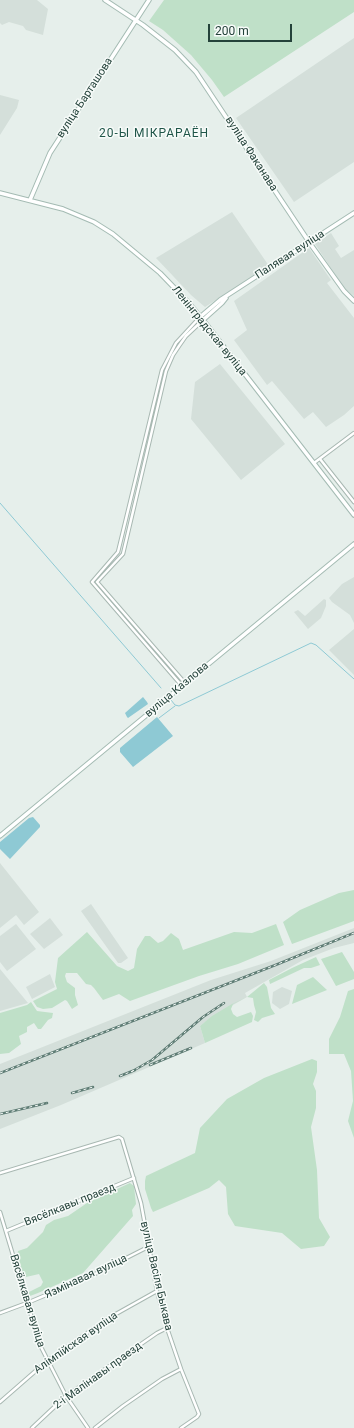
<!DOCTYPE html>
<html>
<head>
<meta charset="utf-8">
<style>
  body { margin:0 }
  #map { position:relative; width:354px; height:1428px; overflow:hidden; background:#e6efeb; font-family:Roboto,sans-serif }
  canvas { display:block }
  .scale { position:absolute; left:208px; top:24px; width:84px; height:18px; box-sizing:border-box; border:2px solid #24423a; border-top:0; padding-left:5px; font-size:12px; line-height:14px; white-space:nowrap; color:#24423a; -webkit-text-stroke:3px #f7fbf9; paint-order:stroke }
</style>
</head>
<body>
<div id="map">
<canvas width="354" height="1428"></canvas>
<div class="scale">200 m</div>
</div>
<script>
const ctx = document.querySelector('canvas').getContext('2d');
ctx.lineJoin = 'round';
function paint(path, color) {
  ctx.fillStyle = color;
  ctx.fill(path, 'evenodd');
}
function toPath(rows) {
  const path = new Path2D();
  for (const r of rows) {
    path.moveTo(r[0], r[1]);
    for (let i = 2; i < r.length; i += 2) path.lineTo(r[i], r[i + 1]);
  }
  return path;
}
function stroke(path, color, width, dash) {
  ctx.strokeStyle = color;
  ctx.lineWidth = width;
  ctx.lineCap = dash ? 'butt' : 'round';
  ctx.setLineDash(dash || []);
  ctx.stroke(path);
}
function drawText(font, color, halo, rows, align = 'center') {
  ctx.font = font + ' Roboto,sans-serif';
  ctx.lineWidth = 3;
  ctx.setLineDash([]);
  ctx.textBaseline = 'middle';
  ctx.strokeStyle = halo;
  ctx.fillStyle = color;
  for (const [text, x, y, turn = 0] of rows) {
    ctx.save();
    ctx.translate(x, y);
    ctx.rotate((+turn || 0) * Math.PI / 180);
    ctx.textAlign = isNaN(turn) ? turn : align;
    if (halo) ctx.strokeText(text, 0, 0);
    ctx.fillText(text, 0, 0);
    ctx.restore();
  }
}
paint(toPath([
  [0,0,37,0,48,9,43,35,26,30,23,26,9,22,2,25,0,23],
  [354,38,354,162,294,202,236,118],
  [0,95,19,100,17,108,0,135],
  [232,212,269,266,205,307,191,295,156,258],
  [331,233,339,246,335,249,341,258,354,250,354,296,344,288,315,244],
  [309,248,331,280,327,283,354,318,354,406,344,415,326,427,313,412,304,419,272,381,267,385,234,340,247,330,234,301],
  [220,364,285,444,241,480,191,419,195,382],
  [354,577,354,623,350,615,332,602,329,598,342,584],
  [324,599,326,600,326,606,321,618,308,629,294,612,298,610,305,616],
  [354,629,354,675,329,650],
  [0,863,39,912,24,925,16,915,0,928],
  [91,904,128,958,121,963,118,963,81,911],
  [50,918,63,935,44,949,30,934],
  [16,924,36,949,7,971,0,962,0,936],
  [354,928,354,943,334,948,303,960,245,993,247,997,212,1017,200,1026,205,1043,61,1105,0,1129,0,1064,211,980,271,961],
  [0,969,28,1003,0,1011],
  [50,974,55,987,32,999,26,987],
  [282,987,292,991,289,1004,280,1009,272,1003,273,992]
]), '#d4dfda');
paint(toPath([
  [164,0,354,0,354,12,224,97,212,80,191,55,163,30,149,21],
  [354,890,354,921,292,944,283,922,300,910,339,893],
  [276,924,284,945,238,964,199,976,130,1001,119,994,103,1000,94,988,91,985,86,984,77,973,66,973,65,976,67,982,75,988,75,995,78,1005,72,1009,67,1001,65,1000,52,1008,43,1009,37,1007,33,1001,57,989,55,982,58,958,87,932,117,966,128,971,134,968,137,949,145,936,150,936,158,943,163,941,171,933,179,939,183,950,234,932,252,933],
  [342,952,354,972,354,979,336,986,321,959],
  [316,957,320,965,311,968,304,968,270,984,269,980,292,968],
  [313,977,327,990,292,1004,297,985],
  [264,983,267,987,271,1008,275,1014,262,1018,258,1022,254,1020,256,1012,254,1005,253,998,247,997,233,1004,231,1009,233,1014,237,1017,251,1012,253,1016,252,1022,205,1043,200,1026,212,1016,232,1004,247,997],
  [354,989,354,1138,348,1121,353,1101,351,1071,344,1054,329,1054,329,1039,340,1017,348,991],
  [31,1002,37,1011,53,1013,52,1018,48,1020,41,1029,38,1029,34,1023,27,1027,27,1032,19,1036,21,1044,9,1053,0,1054,0,1013,27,1005],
  [312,1059,317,1061,317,1072,313,1084,316,1091,316,1108,311,1127,317,1170,319,1218,330,1237,324,1246,301,1249,282,1233,235,1226,228,1214,226,1187,219,1180,209,1188,153,1212,151,1208,145,1189,145,1181,146,1176,195,1153,200,1128,227,1099,264,1078],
  [130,1183,134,1186,136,1204,132,1210,133,1216,83,1273,38,1293,30,1296,27,1294,29,1292,41,1286,43,1282,39,1274,26,1277,22,1276,17,1257,18,1251,27,1248,43,1232,46,1225,54,1220,68,1216,87,1203]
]), '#bfe0c8');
paint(toPath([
  [143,697,147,702,148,704,128,718,127,717,125,713],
  [157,717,173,736,133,767,120,752,120,748],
  [33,817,40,825,40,827,10,859,0,849,0,842,29,818]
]), '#8ec9d4');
stroke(toPath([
  [0,503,161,688],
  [171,700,175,705,179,706,311,643,316,645,354,679],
  [159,718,175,706]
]), '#8ec9d4', 1);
const street = toPath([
  [320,459,354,502],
  [314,463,354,433],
  [185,683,97,582,123,554,166,371,173,355,179,346,186,336,203,320],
  [182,686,92,582,118,552,162,370,176,343,200,317],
  [0,1173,119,1137,122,1139,141,1203,157,1291,167,1328,181,1369,199,1414,197,1417,181,1428],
  [0,1212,40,1345,66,1396,88,1428],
  [6,1231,134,1178],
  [0,1313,27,1303,91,1276,148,1247],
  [0,1402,47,1361,107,1319,157,1291],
  [32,1428,66,1396,157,1333,167,1328],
  [95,1428,123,1406,162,1379,181,1369]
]);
const secondary = toPath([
  [105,0,143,25,175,50,196,72,309,242,344,291,354,301],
  [0,193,63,209,94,222,113,234,160,273,188,302,203,320,354,515],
  [30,200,50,153,149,0],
  [200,317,220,300,354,213],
  [203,320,222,303,226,298],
  [0,836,354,544]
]);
stroke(street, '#a8b8b2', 4.5);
stroke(secondary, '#a4bbb3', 5.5);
stroke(street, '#fff', 2.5);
stroke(secondary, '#fff', 3.5);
const rail = toPath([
  [150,1065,191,1048],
  [131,1072,152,1060,203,1017,224,1003],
  [0,1073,278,964,354,933],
  [120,1076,135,1070],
  [72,1093,93,1087],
  [0,1114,47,1103]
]);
stroke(rail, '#5f7d75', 2.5);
stroke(rail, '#f7fbf9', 1, [3]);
drawText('11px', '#24423a', '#f7fbf9', [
  ["вуліца Барташова",85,98,-57],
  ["вуліца Факанава",251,154,57],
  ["Палявая вуліца",290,255,-33],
  ["Ленінградская вуліца",209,331,51],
  ["вуліца Казлова",177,690,-40],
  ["Вясёлкавы праезд",70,1205,-22],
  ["вуліца Васіля Быкава",156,1276,77],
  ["Язмінавая вуліца",86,1277,-25],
  ["Вясёлкавая вуліца",27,1301,73],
  ["Алімпійская вуліца",76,1343,-35],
  ["2-і Малінавы праезд",98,1376,-36]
]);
ctx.letterSpacing = '1px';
drawText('12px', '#1f5548', '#f7fbf9', [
  ["20-Ы МІКРАРАЁН",154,134]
]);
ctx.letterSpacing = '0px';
</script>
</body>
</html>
